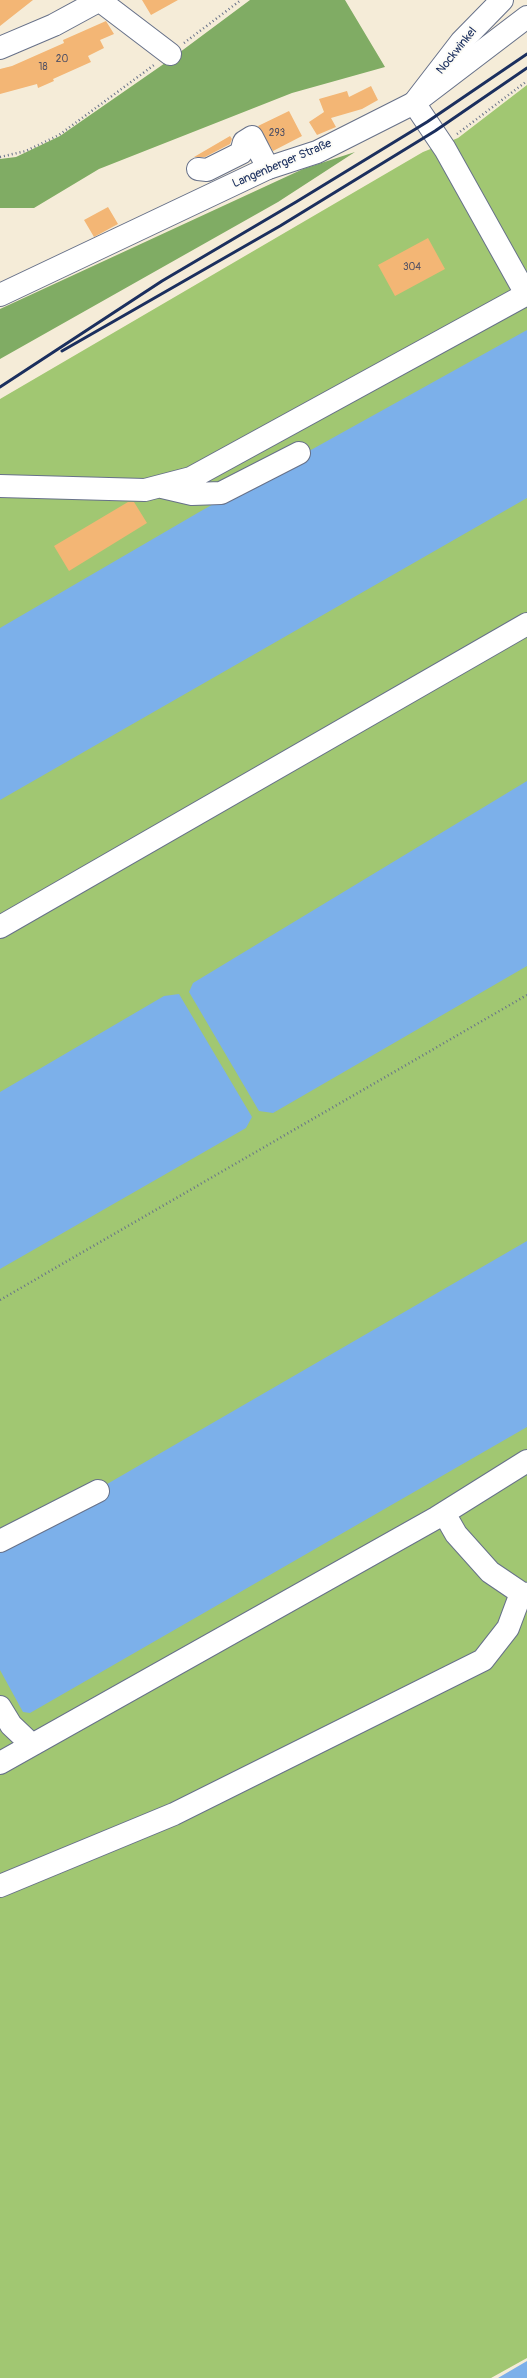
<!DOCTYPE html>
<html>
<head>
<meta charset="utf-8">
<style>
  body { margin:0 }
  canvas { display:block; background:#f5ecd8 }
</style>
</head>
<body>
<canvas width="527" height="2378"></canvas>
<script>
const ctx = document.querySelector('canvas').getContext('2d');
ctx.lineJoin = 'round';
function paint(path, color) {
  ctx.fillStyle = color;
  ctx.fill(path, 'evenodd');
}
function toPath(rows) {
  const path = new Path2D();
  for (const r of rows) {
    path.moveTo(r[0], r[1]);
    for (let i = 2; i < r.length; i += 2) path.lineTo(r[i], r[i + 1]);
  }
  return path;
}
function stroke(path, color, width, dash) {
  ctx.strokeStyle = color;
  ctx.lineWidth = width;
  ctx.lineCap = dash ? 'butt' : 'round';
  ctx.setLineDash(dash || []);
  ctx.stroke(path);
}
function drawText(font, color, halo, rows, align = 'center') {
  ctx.font = font + ' Pangolin,sans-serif';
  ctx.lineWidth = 4;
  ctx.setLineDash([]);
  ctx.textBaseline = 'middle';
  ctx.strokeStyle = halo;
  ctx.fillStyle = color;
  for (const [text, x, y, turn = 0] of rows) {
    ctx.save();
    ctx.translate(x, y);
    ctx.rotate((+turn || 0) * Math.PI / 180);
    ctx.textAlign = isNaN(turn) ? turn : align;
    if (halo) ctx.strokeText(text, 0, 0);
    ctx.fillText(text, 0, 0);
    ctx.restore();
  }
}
paint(toPath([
  [527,85,527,2358,491,2378,0,2378,0,399,423,152,458,138]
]), '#a1c772');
paint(toPath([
  [250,0,345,0,385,67,292,93,99,169,34,208,0,208,0,159,16,157,60,136,168,61],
  [355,152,278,202,0,359,0,309,303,169]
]), '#80ac64');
paint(toPath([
  [527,330,527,498,0,800,0,628,201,511],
  [527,781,527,966,273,1113,259,1111,189,992,193,983],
  [179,994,252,1117,246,1128,0,1269,0,1092,164,996],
  [527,1241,527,1427,30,1713,23,1712,0,1670,0,1546],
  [527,2361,527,2378,498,2378]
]), '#7cb0ea');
paint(toPath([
  [0,0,33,0,0,26],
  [142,0,178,0,151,15],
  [106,21,114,34,100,40,104,48,88,56,91,62,53,79,54,81,38,88,37,84,0,94,0,69,12,66,64,43,63,40],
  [371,86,378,100,362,109,331,118,336,127,317,135,309,122,324,112,319,99,347,91,349,97],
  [289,111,302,136,273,151,258,126],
  [230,136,232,139,230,144,205,157,194,157],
  [108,207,118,224,94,237,84,220],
  [428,238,445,269,395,296,378,265],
  [128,502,134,502,147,523,69,571,54,546]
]), '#f3b675');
const minor = toPath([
  [99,0,170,54],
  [502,0,461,42,414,103,445,149,526,294],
  [0,48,54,25,100,0],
  [198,169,207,170,241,153,244,142,252,137,268,168],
  [0,486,145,490,191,478,527,294],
  [162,487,192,494,221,493,299,453],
  [0,927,527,624],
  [444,1513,456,1534,490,1572,521,1593,527,1594],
  [0,1541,98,1491],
  [0,1707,11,1725,31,1744],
  [0,1763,436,1518,527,1461],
  [0,1886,174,1814,483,1660,508,1628,521,1593]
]);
const major = toPath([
  [0,295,268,168,317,152,414,103,527,17]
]);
stroke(minor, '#677189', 24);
stroke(major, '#677189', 24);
stroke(toPath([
  [184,43,241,0],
  [457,134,527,81],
  [0,157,26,151,59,135,154,65],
  [0,1300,527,995]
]), '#677189', 2.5, [1, 3]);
stroke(minor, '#fff', 22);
stroke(major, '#fff', 22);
stroke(toPath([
  [62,351,280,226,435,131,527,68],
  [0,387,162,281,296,202,427,122,527,54]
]), '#1b2f5e', 3);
drawText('10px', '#515164', null, [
  ["20",62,59],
  ["18",43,67],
  ["293",277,133],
  ["304",412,267]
]);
drawText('12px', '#1b2f5e', '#fdfcf7', [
  ["Nockwinkel",457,51,-51],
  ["Langenberger Straße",282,164,-23]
]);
</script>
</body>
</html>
